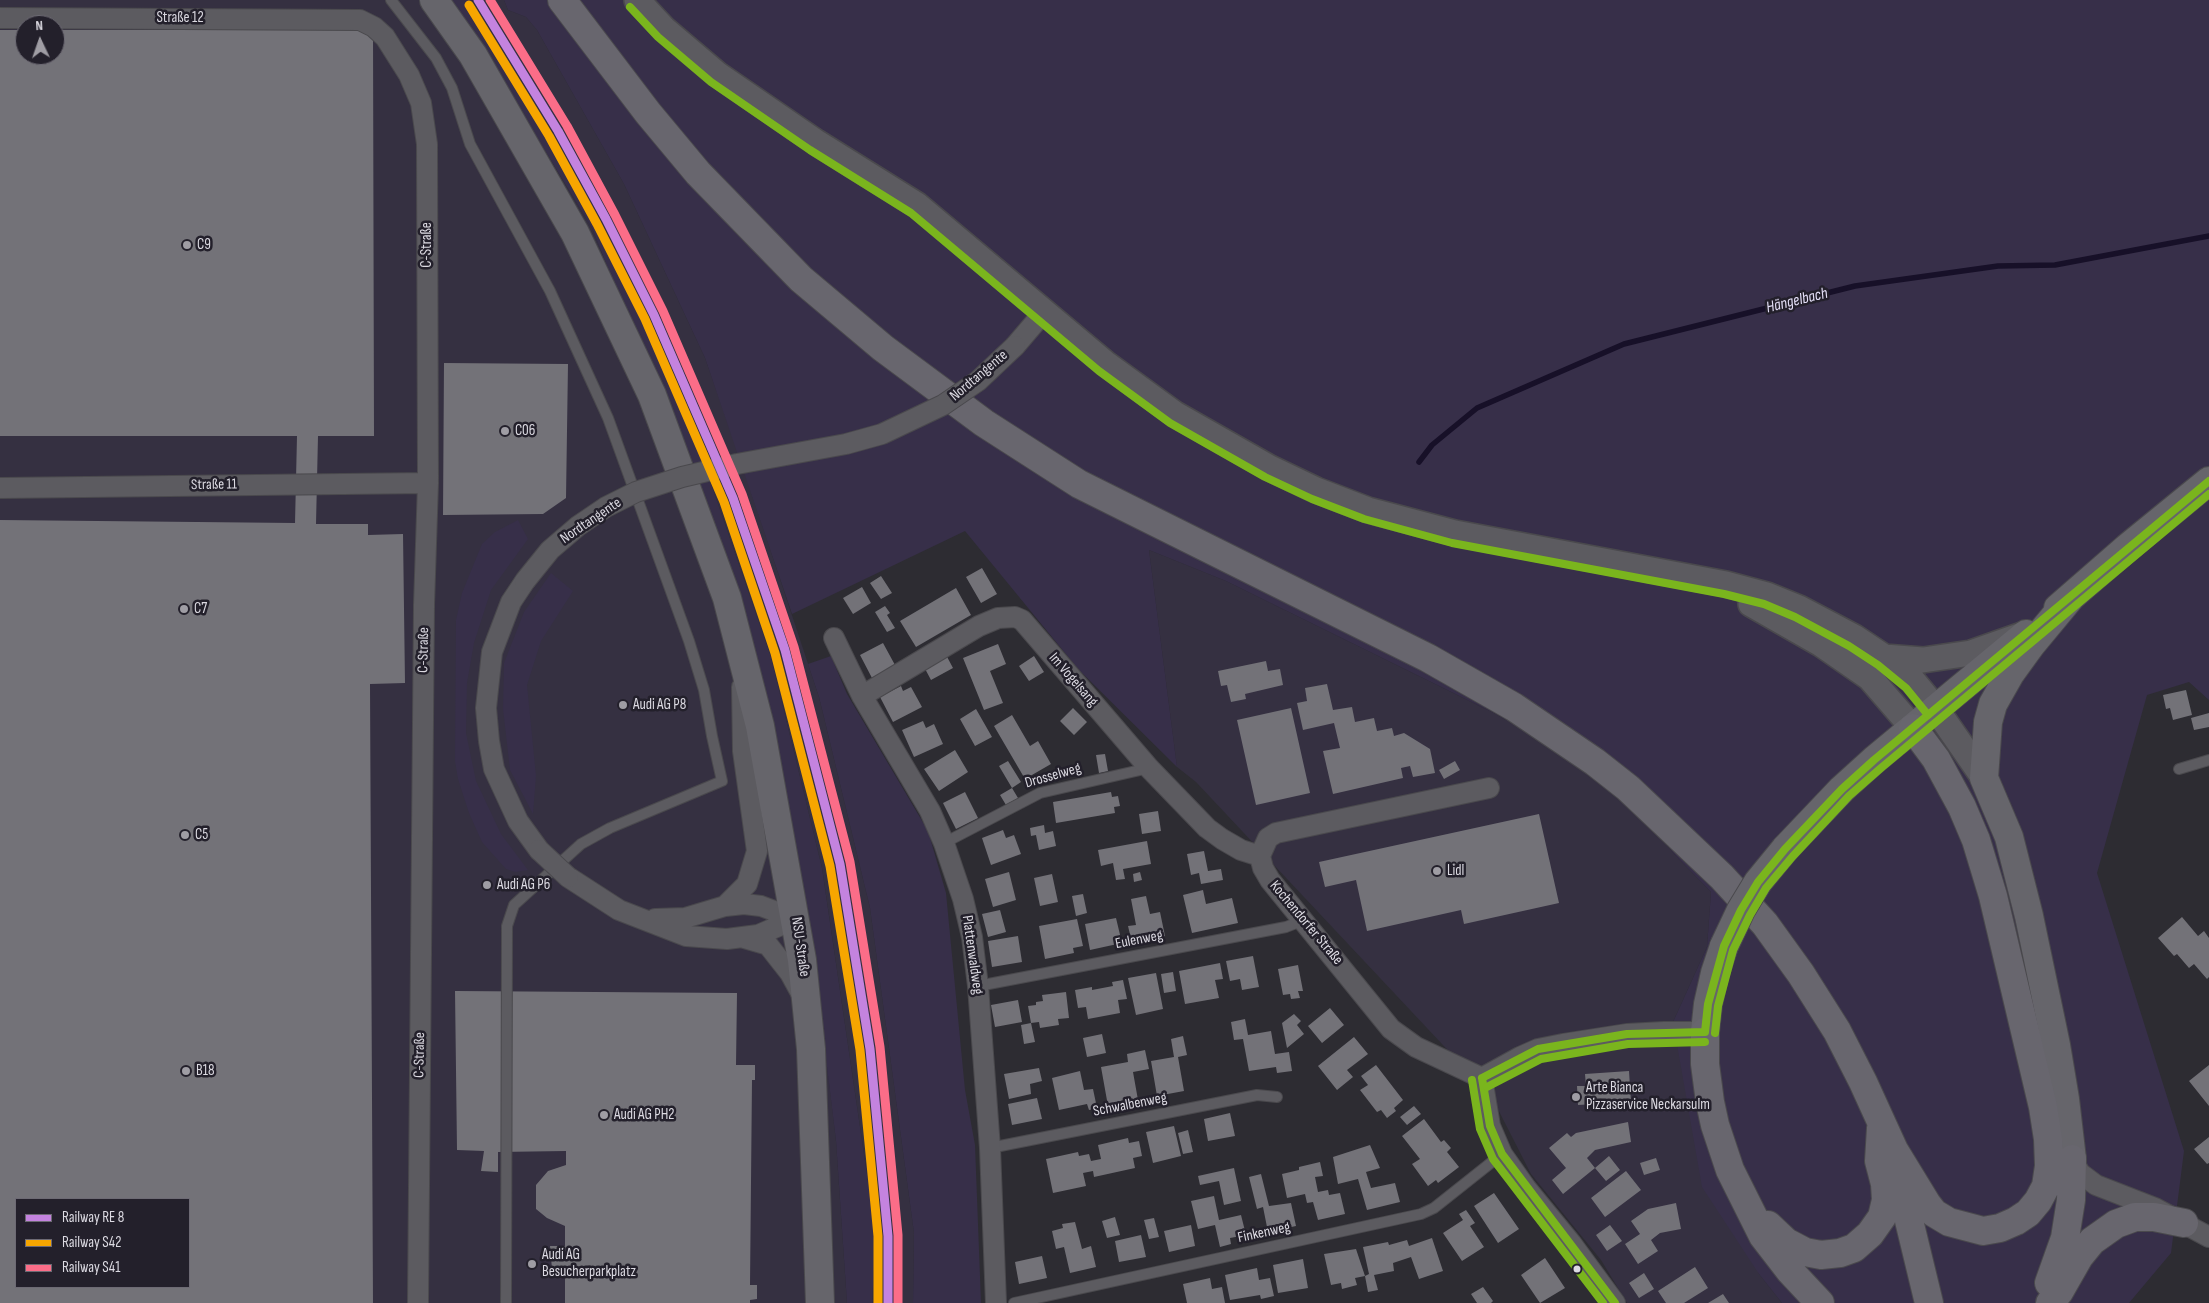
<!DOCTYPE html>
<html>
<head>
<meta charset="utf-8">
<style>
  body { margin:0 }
  #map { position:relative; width:2209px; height:1303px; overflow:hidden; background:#2d2c32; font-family:"Sofia Sans Condensed",sans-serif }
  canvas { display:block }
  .legend { position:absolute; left:15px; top:1198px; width:175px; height:90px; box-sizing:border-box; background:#23202b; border:1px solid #6d6a74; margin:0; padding:6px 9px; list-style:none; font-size:15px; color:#dcdae2 }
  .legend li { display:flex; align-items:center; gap:10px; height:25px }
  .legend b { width:25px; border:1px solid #6d6a74 }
  .north { position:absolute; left:15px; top:15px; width:50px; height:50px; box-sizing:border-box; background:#23202b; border:1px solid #6d6a74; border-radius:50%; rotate:357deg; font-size:14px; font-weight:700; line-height:20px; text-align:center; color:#dcdae2 }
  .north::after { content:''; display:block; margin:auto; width:18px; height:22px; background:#9f9da4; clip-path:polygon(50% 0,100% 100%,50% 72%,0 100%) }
</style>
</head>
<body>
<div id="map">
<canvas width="2209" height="1303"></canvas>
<ul class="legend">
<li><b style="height:6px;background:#c483df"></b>Railway RE 8</li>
<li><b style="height:6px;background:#f7a600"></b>Railway S42</li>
<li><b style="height:6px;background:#fb6d88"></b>Railway S41</li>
</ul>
<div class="north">N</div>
</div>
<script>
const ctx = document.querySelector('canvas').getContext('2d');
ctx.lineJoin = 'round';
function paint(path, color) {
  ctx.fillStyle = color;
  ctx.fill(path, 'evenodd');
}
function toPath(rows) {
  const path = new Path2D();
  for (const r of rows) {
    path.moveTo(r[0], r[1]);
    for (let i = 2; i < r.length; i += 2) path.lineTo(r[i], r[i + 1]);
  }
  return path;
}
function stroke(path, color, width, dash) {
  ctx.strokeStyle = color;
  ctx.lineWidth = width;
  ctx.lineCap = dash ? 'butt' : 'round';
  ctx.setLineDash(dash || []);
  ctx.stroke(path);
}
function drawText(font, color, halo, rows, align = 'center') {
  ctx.font = font + ' "Sofia Sans Condensed",sans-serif';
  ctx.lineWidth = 5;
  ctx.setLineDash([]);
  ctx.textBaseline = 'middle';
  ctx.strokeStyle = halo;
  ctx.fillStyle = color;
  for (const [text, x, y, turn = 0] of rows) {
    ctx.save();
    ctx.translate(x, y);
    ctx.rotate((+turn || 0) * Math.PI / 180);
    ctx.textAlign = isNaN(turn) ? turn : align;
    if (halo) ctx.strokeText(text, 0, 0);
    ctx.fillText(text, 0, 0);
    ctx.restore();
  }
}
paint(toPath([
  [0,0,444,0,485,52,592,228,662,404,729,594,826,1054,836,1141,847,1303,0,1303],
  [25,25,55,25,55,55,25,55],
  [16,1199,189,1199,189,1287,16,1287],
  [471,0,504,0,508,10,526,17,537,30,624,184,705,358,736,446,819,697,870,908,914,1233,913,1303,872,1303,876,1236,822,868,771,657,672,371,590,198],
  [1149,550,1226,581,1496,714,1556,749,1600,778,1649,823,1675,855,1711,892,1707,947,1673,1022,1759,1274,1782,1303,1627,1303,1601,1260,1531,1174,1482,1078,1457,1060,1196,782,1177,767]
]), '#353041');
paint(toPath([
  [444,0,471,0,590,198,672,371,771,657,822,868,876,1236,872,1303,847,1303,836,1141,808,910,777,790,662,404,592,228,485,52],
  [504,0,2209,0,2209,700,2189,682,2147,695,2097,873,2184,1151,2171,1253,2129,1303,1782,1303,1759,1274,1702,1187,1673,1022,1707,947,1711,892,1675,855,1649,823,1600,778,1556,749,1496,714,1226,581,1149,550,1177,767,1079,670,965,531,792,614,705,358,624,184,537,30,526,17,508,10],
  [518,520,528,539,491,590,474,643,467,683,466,733,476,781,501,834,528,870,515,872,506,869,482,842,469,813,458,779,455,761,456,620,462,593,482,544,495,532],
  [551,573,573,591,541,641,527,685,536,776,533,814,510,770,503,709,504,663,524,612],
  [831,656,847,694,928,831,946,893,965,1090,975,1145,981,1303,913,1303,914,1233,870,908,819,697,808,664]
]), '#372f49');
stroke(toPath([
  [1419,462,1432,445,1477,408,1624,344,1855,286,1998,266,2055,265,2209,236]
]), '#171028', 5.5);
paint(toPath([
  [0,30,25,30,25,55,55,55,55,30,373,30,374,436,318,436,316,524,368,524,368,535,403,534,405,683,370,684,373,1303,0,1303,0,520,295,523,297,436,0,436],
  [16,1199,189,1199,189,1287,16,1287],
  [444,363,568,364,566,498,543,514,443,515],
  [982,568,997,594,981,603,966,577],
  [881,576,892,593,881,599,870,583],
  [862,587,871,603,853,614,843,598],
  [956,588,971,615,916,647,900,621],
  [885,606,890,613,887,615,895,628,887,632,875,612],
  [883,643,895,665,872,678,860,655],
  [998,644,1006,664,990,671,1003,703,984,710,963,658],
  [945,653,953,668,931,680,923,665],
  [1034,656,1044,672,1029,681,1019,666],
  [1266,661,1268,671,1280,669,1283,685,1245,694,1246,699,1231,702,1227,685,1221,686,1218,671],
  [1327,684,1333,710,1352,707,1355,722,1374,718,1377,731,1392,728,1394,736,1404,733,1430,749,1435,773,1413,777,1410,766,1401,768,1403,778,1333,794,1323,751,1340,748,1334,723,1303,730,1297,703,1307,701,1305,688],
  [901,686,903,691,911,687,922,707,893,722,880,697],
  [2186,690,2192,715,2173,720,2170,708,2166,709,2163,695],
  [1073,708,1087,722,1074,735,1060,721],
  [1291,708,1310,793,1256,805,1237,720],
  [976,709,992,737,975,746,960,719],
  [2209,713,2209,727,2194,730,2191,718],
  [1012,715,1030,746,1038,741,1051,764,1025,779,994,726],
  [923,721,926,728,934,724,943,744,914,757,902,730],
  [955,750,968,772,939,791,924,769],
  [1105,754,1108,771,1099,773,1096,755],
  [1008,761,1021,782,1012,788,999,766],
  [1455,761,1460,770,1444,779,1439,770],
  [1012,788,1018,798,1006,805,1000,795],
  [965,792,978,818,956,829,943,803],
  [1111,792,1112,797,1118,796,1120,806,1114,807,1115,813,1056,823,1053,802],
  [1158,811,1161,831,1142,834,1139,814],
  [1539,814,1559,903,1464,924,1461,910,1367,931,1356,880,1325,887,1319,862],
  [1044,825,1045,833,1053,831,1056,846,1039,850,1036,835,1031,836,1030,828],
  [1003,830,1006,838,1014,835,1021,854,991,865,982,838],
  [1147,841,1151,864,1123,869,1125,879,1116,880,1113,863,1101,866,1098,850],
  [1204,851,1208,871,1221,869,1223,880,1201,884,1199,873,1191,875,1187,854],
  [1009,872,1016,900,993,907,985,879],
  [1140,872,1142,880,1134,882,1133,874],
  [1052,874,1058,902,1040,906,1034,878],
  [1203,890,1206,904,1232,898,1238,923,1192,933,1183,895],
  [1083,894,1087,913,1076,916,1072,896],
  [1146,896,1150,914,1160,912,1165,936,1132,943,1128,926,1136,925,1131,899],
  [1000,910,1006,932,988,937,982,914],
  [2182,917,2198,936,2204,931,2209,938,2209,977,2207,979,2194,964,2189,968,2177,954,2174,956,2158,938],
  [1116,918,1122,943,1090,950,1085,924],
  [1077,919,1083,946,1073,948,1074,953,1045,959,1039,926],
  [1018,936,1022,962,992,967,988,941],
  [1253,956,1259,987,1242,990,1240,979,1230,981,1226,961],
  [1220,963,1223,979,1215,980,1219,998,1185,1004,1179,971],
  [1298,965,1303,991,1298,991,1300,998,1291,999,1290,994,1283,995,1278,969],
  [1173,972,1176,991,1164,993,1161,974],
  [1156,973,1163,1009,1136,1015,1128,978],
  [1123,980,1127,999,1118,1000,1120,1013,1088,1019,1086,1007,1078,1008,1075,990,1092,987,1092,990,1113,986,1112,982],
  [455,991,737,993,736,1065,755,1065,755,1080,752,1080,750,1285,757,1285,757,1299,750,1300,750,1303,565,1303,565,1269,552,1269,550,1246,565,1246,565,1226,547,1218,536,1209,536,1185,548,1171,566,1165,566,1151,498,1152,498,1172,481,1171,484,1151,457,1150],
  [1066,992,1069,1018,1058,1019,1059,1025,1040,1028,1039,1022,1031,1023,1028,1006,1036,1005,1036,1002,1043,1001,1042,995],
  [1018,1000,1022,1022,995,1027,991,1005],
  [1330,1008,1344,1025,1322,1043,1308,1026],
  [1294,1014,1301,1021,1297,1025,1304,1034,1287,1048,1282,1023],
  [1245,1019,1248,1035,1271,1031,1275,1054,1289,1052,1292,1071,1277,1073,1276,1067,1249,1071,1243,1039,1234,1040,1231,1022],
  [1031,1023,1035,1042,1024,1044,1021,1025],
  [1102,1034,1106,1053,1087,1057,1083,1038],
  [1183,1036,1187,1055,1178,1057,1184,1091,1157,1096,1151,1061,1174,1057,1171,1039],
  [1354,1037,1368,1054,1347,1070,1353,1077,1337,1090,1318,1066],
  [1145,1050,1149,1069,1133,1072,1138,1100,1108,1106,1101,1067,1128,1062,1127,1054],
  [1376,1065,1403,1100,1394,1108,1396,1111,1387,1118,1381,1110,1377,1112,1360,1090,1368,1085,1361,1076],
  [2209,1065,2209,1106,2189,1081],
  [1039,1068,1042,1081,1030,1084,1031,1094,1009,1099,1004,1074],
  [1080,1071,1084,1090,1093,1089,1097,1108,1089,1110,1087,1104,1059,1110,1052,1078],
  [1629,1071,1631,1102,1578,1105,1577,1086,1586,1086,1585,1074],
  [1037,1098,1042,1119,1012,1125,1008,1104],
  [1414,1106,1421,1114,1407,1125,1400,1117],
  [1230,1113,1235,1136,1208,1141,1204,1119],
  [1424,1119,1441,1142,1444,1140,1451,1148,1447,1152,1459,1167,1438,1183,1436,1180,1428,1186,1412,1164,1420,1159,1402,1136],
  [1628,1122,1631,1142,1595,1150,1587,1158,1595,1168,1609,1156,1620,1170,1606,1181,1595,1168,1563,1194,1552,1180,1566,1168,1549,1148,1567,1133,1571,1137,1576,1133],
  [1174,1126,1181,1156,1153,1163,1146,1132],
  [1188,1130,1193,1152,1183,1154,1178,1133],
  [2209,1137,2209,1163,2207,1164,2194,1149],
  [1128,1138,1129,1143,1139,1141,1142,1156,1133,1158,1135,1168,1094,1177,1093,1171,1083,1173,1086,1186,1053,1193,1046,1159,1078,1152,1079,1156,1089,1154,1091,1161,1101,1159,1098,1145],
  [1370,1145,1380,1168,1366,1172,1371,1188,1395,1183,1400,1202,1367,1210,1358,1179,1338,1184,1333,1157],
  [1656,1158,1660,1170,1644,1175,1640,1163],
  [1320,1162,1323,1176,1315,1177,1318,1192,1328,1190,1329,1195,1340,1193,1345,1214,1318,1220,1313,1202,1307,1203,1305,1194,1287,1198,1282,1174,1299,1170,1299,1167],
  [1234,1168,1241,1201,1224,1205,1219,1181,1200,1185,1198,1176],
  [1626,1171,1641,1190,1605,1217,1591,1198],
  [1261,1174,1269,1206,1291,1203,1296,1226,1268,1232,1263,1207,1257,1209,1249,1177],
  [1494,1193,1519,1229,1498,1243,1474,1206],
  [1214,1196,1219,1220,1241,1215,1246,1235,1230,1238,1231,1244,1220,1247,1215,1225,1198,1229,1191,1201],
  [1676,1203,1681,1229,1660,1233,1651,1240,1658,1251,1638,1264,1625,1244,1640,1234,1631,1221,1648,1209],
  [1466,1210,1475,1223,1470,1226,1484,1247,1462,1261,1443,1233,1463,1220,1459,1214],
  [1115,1217,1120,1235,1107,1238,1102,1221],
  [1154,1218,1159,1237,1149,1239,1144,1220],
  [1075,1222,1082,1249,1091,1246,1096,1267,1070,1273,1064,1247,1056,1249,1052,1231,1063,1228,1062,1224],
  [1191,1225,1195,1246,1169,1252,1164,1231],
  [1610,1225,1622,1241,1607,1251,1596,1235],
  [1141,1235,1146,1257,1119,1262,1115,1241],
  [1432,1238,1443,1271,1419,1279,1411,1257,1393,1263,1394,1271,1374,1275,1378,1290,1368,1292,1365,1276,1355,1278,1357,1285,1342,1289,1341,1283,1331,1285,1324,1254,1356,1249,1365,1276,1369,1274,1363,1247,1388,1242,1389,1245,1407,1240,1409,1246],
  [1042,1256,1047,1278,1019,1284,1015,1262],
  [1545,1258,1565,1288,1540,1303,1521,1275],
  [1303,1259,1308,1288,1278,1293,1273,1265],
  [1695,1267,1708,1288,1684,1303,1666,1303,1658,1291],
  [1257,1268,1259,1280,1270,1278,1274,1296,1261,1299,1260,1295,1230,1300,1225,1275],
  [1644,1273,1654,1289,1639,1298,1629,1283],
  [1210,1278,1212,1289,1222,1287,1225,1303,1187,1303,1183,1284],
  [1483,1287,1493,1301,1491,1303,1477,1303,1471,1294],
  [1723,1294,1729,1303,1708,1303]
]), '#737278');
const service = toPath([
  [391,0,436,58,452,88,470,144,550,291,608,418,689,641,704,690,712,736,722,781,610,828,581,844,514,905,507,926,506,1303],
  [2179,769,2209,760],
  [944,843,1040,793,1149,768],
  [978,986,1286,927,1304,920],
  [990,1148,1257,1095,1277,1097],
  [1014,1303,1421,1214,1434,1208,1502,1154]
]);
const minor = toPath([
  [0,18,360,20,374,27,385,37,409,75,421,103,427,144,428,483,424,605,418,1303],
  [1015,346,1044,312],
  [0,488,428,483],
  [525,581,511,602,492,652,486,708,489,741,494,769,518,821,539,850],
  [834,638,862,696,930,811,944,843,963,899,972,937,978,986,990,1148,996,1303],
  [862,696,979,626,998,618,1015,617,1022,620,1149,768,1207,828,1222,839,1241,850,1260,856],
  [568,877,619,910,686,936,727,939,758,935,779,926,785,915,789,895],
  [725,906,747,884,757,851,743,751,742,687],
  [655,919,685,918,725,906,744,904,761,906,785,915,792,925],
  [744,938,768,945,790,973,802,995],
  [1482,1078,1416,1047,1391,1029,1270,880,1263,868,1260,856,1268,838,1276,833,1489,788],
  [1482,1078,1490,1126,1502,1154,1526,1188,1571,1243,1615,1303],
  [1482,1078,1520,1057,1538,1049,1563,1044,1627,1034,1664,1032,1705,1032],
  [2072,1159,2080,1173,2096,1185,2155,1208,2209,1237]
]);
const tertiary = toPath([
  [637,0,664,29,717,74,816,142,917,205,1105,363,1175,414,1270,468,1316,490,1368,510,1455,533,1726,584,1767,595,1799,608,1854,637,1884,657,1913,681,1936,709,1984,778],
  [1751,604,1821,644,1870,678,1913,728],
  [1884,657,1923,660,1971,653,2022,635]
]);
const secondary = toPath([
  [434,0,473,55,575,233,652,395,727,598,760,726,802,960,811,1049,820,1303],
  [2070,598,2031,645,2010,674,1993,704,1988,722,1984,778,2009,837,2029,916,2056,1045,2065,1099,2072,1159],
  [2058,608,2128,547,2209,481],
  [1785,849,1842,789,1874,760,2026,634],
  [1705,1032,1708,1004,1715,973,1724,946]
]);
const trunk = toPath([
  [562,0,648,113,698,173,801,279,883,348,984,423,1079,484,1428,658,1514,707,1595,762,1628,788,1722,877,1765,924,1801,974,1837,1031,1863,1082,1894,1150,1927,1204,1934,1213,1949,1222,1983,1231,2000,1228,2016,1221,2028,1213,2038,1201,2046,1186,2049,1166,2048,1139,2043,1107,1993,896,1976,840,1962,807,1936,759,1913,728],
  [1705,1032,1705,1064,1710,1102,1715,1125,1730,1170,1763,1236,1790,1271,1820,1303],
  [1897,1171,1929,1303],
  [1768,1225,1786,1242,1805,1252,1821,1255,1840,1253,1854,1248,1870,1234,1882,1217,1886,1200,1885,1184,1879,1161,1881,1128],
  [2049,1283,2065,1238,2071,1200,2072,1159],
  [2050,1303,2059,1292,2079,1257,2092,1241,2116,1224,2135,1217,2154,1217,2184,1223]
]);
stroke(service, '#4a494d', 12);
stroke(minor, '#4a494d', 22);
stroke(tertiary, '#4a494d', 28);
stroke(secondary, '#4a494d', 30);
stroke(trunk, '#4a494d', 30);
stroke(service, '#5c5b60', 10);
stroke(minor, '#5c5b60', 20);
stroke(tertiary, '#5c5b60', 25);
stroke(secondary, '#66656b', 28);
stroke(trunk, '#68666e', 28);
const minorBridge = toPath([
  [525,581,550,550,578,526,606,507,636,492,682,477,737,464,846,444,882,434,943,405,978,381,1015,346],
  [539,850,568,877]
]);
const secondaryBridge = toPath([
  [1724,946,1741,910,1758,882,1785,849]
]);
stroke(minorBridge, '#4a494d', 22, []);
stroke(secondaryBridge, '#4a494d', 30, []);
stroke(minorBridge, '#5c5b60', 20);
stroke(secondaryBridge, '#66656b', 28);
stroke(toPath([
  [1705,1032,1708,1004,1724,946,1741,910,1758,882,1785,849,1842,789,1874,760,2209,481],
  [1482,1078,1490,1126,1502,1154,1615,1303],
  [1482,1078,1538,1049,1627,1034,1705,1032]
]), '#7ab51d', 8);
stroke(toPath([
  [630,7,658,37,711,82,810,150,911,213,1099,371,1170,423,1265,477,1312,499,1364,519,1452,543,1724,594,1764,604,1795,617,1849,646,1878,665,1906,688,1928,715],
  [1715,1033,1718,1006,1733,950,1750,915,1766,888,1793,856,1849,796,1881,768,2209,494],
  [1472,1080,1480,1129,1493,1159,1603,1303],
  [1487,1087,1541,1059,1628,1044,1705,1042]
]), '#7ab51d', 8);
stroke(toPath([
  [478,0,558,131,606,219,654,315,733,498,785,650,840,864,870,1049,888,1236,888,1303]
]), '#c483df', 9);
stroke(toPath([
  [469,5,549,136,597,224,645,319,724,502,775,653,830,866,860,1050,878,1236,878,1303]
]), '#f7a600', 9);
stroke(toPath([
  [490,0,567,126,615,215,663,311,742,494,794,647,850,862,880,1047,898,1235,898,1303]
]), '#fb6d88', 9);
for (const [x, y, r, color] of [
  [187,245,5,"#9f9da4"],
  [505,431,5,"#9f9da4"],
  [184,609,5,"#9f9da4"],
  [623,705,5,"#9f9da4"],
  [185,835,5,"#9f9da4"],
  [1437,871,5,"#9f9da4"],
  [487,885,5,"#9f9da4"],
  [186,1071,5,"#9f9da4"],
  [1576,1097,5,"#9f9da4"],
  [604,1115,5,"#9f9da4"],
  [532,1264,5,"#9f9da4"],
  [1577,1269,4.5,"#dcdae2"]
]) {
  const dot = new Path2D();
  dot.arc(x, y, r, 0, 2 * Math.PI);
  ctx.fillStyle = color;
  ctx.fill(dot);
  stroke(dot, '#23202b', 2);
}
drawText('15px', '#dcdae2', '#23202b', [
  ["Straße 12",180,18],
  ["C-Straße",427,245,-90],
  ["Nordtangente",979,376,-40],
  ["Straße 11",214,485,-1],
  ["Nordtangente",591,521,-34],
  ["C-Straße",424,650,-89],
  ["Im Vogelsang",1073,680,49],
  ["Drosselweg",1053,776,-16],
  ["Kochendorfer Straße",1306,923,50],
  ["Eulenweg",1139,940,-11],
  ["NSU-Straße",800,947,82],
  ["Plattenwaldweg",972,955,82],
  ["C-Straße",420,1055,-89],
  ["Schwalbenweg",1130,1105,-11],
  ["Finkenweg",1264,1233,-12]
]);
drawText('15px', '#dcdae2', '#23202b', [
  ["C9",197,245],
  ["C06",515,431],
  ["C7",194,609],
  ["Audi AG P8",633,705],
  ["C5",195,835],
  ["Lidl",1447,871],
  ["Audi AG P6",497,885],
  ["B18",196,1071],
  ["Arte Bianca",1586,1088],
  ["Pizzaservice Neckarsulm",1586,1105],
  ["Audi AG PH2",614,1115],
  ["Audi AG",542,1255],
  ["Besucherparkplatz",542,1272]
], 'left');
drawText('italic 16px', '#e5e0f8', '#23202b', [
  ["Hängelbach",1797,301,-14]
]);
</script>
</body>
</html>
